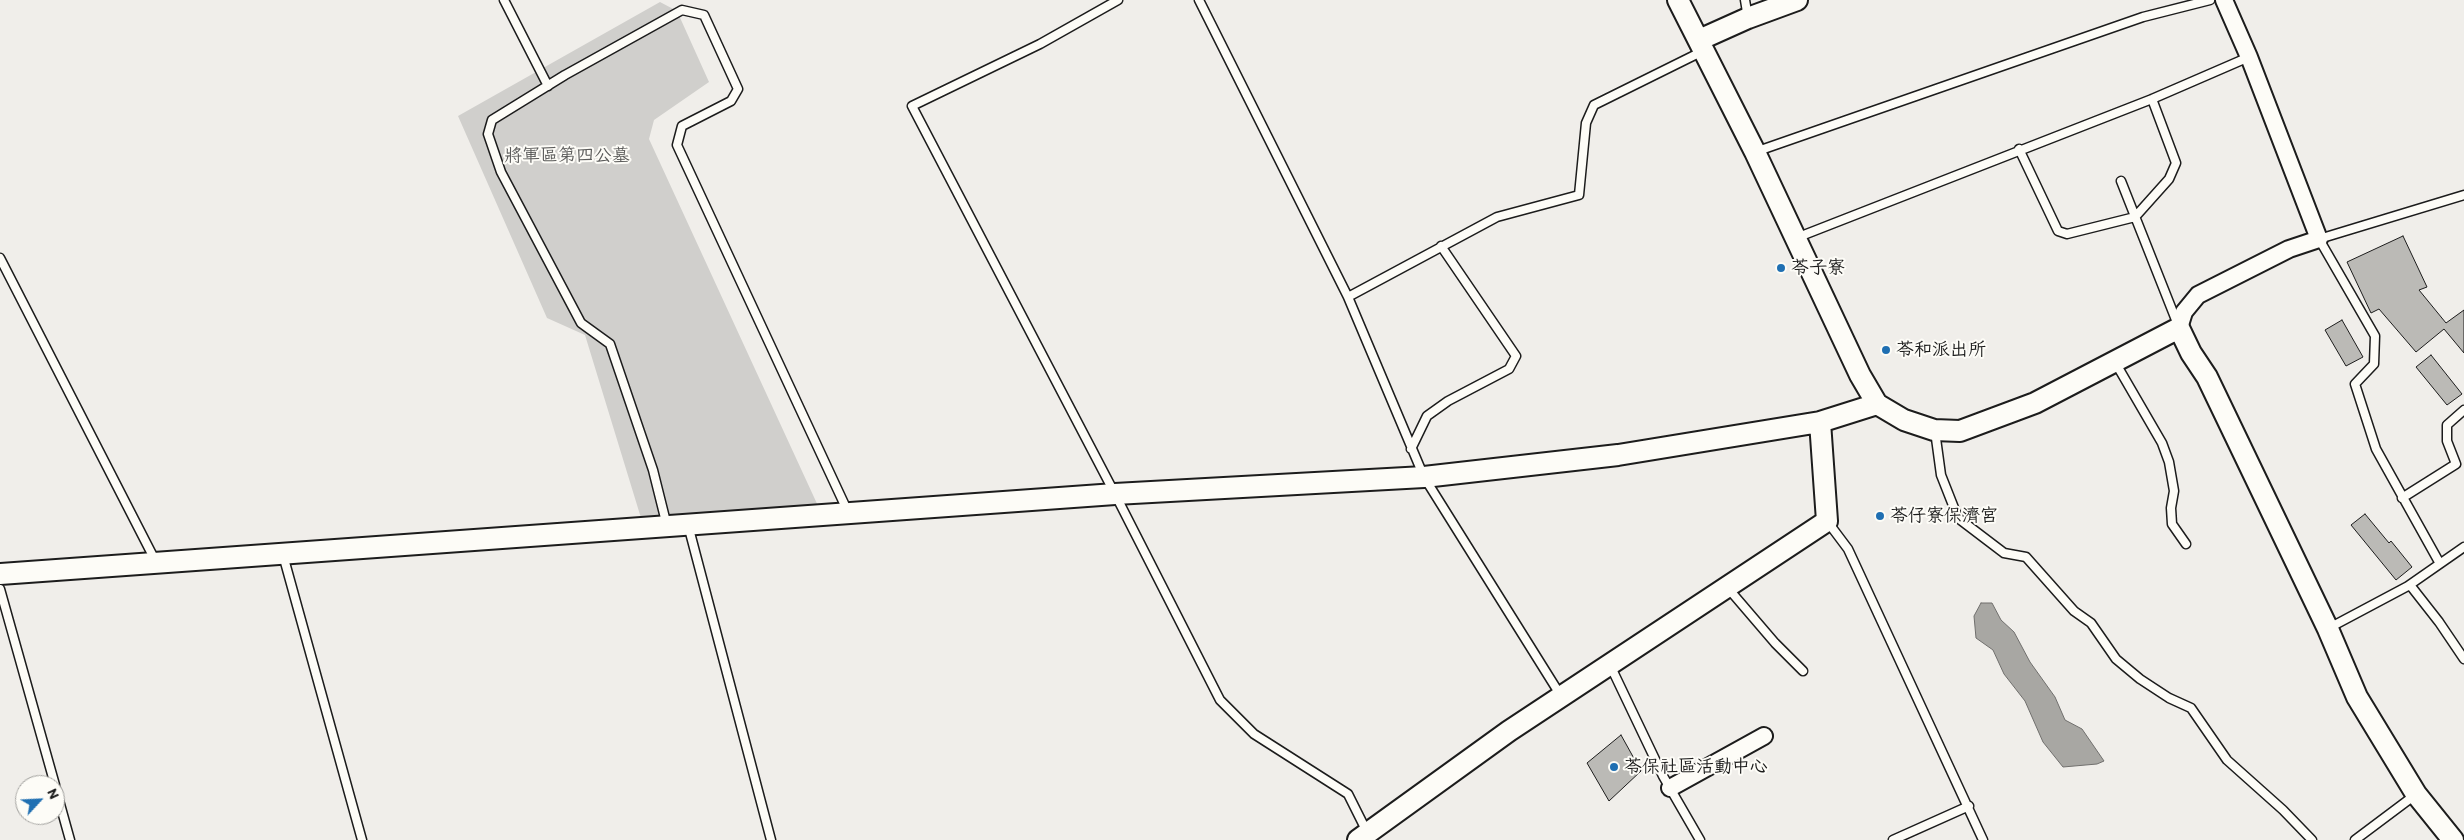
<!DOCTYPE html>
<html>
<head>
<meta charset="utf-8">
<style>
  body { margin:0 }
  #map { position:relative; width:2464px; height:840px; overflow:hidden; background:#f0eeea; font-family:Itim,sans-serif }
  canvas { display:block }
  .north { position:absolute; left:15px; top:775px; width:50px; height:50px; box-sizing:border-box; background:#fdfcf7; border:1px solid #a3a29f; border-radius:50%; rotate:65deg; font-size:14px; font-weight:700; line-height:20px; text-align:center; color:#1c1c1c }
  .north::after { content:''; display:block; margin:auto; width:18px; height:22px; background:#1f6fb2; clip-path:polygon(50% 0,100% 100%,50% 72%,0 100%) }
</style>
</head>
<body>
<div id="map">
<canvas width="2464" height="840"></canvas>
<div class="north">N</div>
</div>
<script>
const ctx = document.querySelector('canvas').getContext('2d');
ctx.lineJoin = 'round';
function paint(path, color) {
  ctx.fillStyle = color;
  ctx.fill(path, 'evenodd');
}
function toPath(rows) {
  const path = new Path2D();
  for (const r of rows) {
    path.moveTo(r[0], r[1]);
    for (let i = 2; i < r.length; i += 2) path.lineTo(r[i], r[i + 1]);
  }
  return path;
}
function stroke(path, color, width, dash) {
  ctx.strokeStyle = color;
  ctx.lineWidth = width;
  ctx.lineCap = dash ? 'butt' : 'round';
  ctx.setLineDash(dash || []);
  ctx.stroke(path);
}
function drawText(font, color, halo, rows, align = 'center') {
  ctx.font = font + ' Itim,"LXGW WenKai TC",sans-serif';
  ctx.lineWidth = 4;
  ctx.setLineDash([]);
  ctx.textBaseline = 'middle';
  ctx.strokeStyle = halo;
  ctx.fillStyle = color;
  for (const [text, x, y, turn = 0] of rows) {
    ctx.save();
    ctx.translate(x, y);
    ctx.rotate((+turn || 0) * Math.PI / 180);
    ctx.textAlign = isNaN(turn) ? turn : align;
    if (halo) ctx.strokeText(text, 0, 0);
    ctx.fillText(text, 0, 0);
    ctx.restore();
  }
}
paint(toPath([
  [660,2,677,11,709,82,654,120,649,139,819,508,641,518,585,335,547,318,458,116]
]), '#d0cfcc');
const water = toPath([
  [1981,603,1992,603,2001,620,2014,632,2030,662,2055,697,2065,720,2082,729,2104,761,2097,764,2063,767,2043,742,2025,701,2004,674,1993,650,1976,638,1974,616,1981,603]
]);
paint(water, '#a8a7a3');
stroke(water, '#706f6d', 1);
const building = toPath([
  [2403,236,2427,287,2419,290,2446,323,2464,310,2464,353,2444,329,2416,352,2379,309,2371,313,2347,262,2403,236],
  [2342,320,2363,357,2346,366,2325,330,2342,320],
  [2431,355,2462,394,2447,405,2416,367,2431,355],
  [2365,514,2389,543,2391,541,2412,567,2396,580,2351,525,2365,514],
  [1621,735,1641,771,1609,801,1587,763,1621,735]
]);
paint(building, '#bbbab6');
stroke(building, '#1c1c1c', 1);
const service = toPath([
  [504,0,548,86],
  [1118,0,1040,44,912,106,1115,494,1220,700,1254,734,1348,794,1367,832],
  [1199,0,1348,297,1424,477,1561,696],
  [1745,0,1748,18],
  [2019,149,2058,231,2067,234,2135,217,2169,179,2176,163,2152,99],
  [1755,152,2143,17,2210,0],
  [2121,181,2178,325],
  [1796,238,2152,99,2249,57],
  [0,258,156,562],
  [1348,297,1497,217,1579,195,1586,123,1594,105,1703,51],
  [2115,362,2162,443,2169,462,2174,491,2171,508,2172,524,2186,544],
  [1935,431,1941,475,1958,518,2004,553,2026,557,2074,611,2091,623,2116,659,2140,679,2169,698,2191,708,2227,760,2283,810,2312,840],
  [1411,449,1427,416,1448,401,1509,369,1516,356,1441,246],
  [2402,498,2456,464,2447,441,2447,425,2464,410],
  [1827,521,1848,549,1983,840],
  [688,525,771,840],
  [667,526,653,470,610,344,581,323,501,172,488,134,492,120,565,75,682,10,704,15,738,89,731,101,682,126,677,145,848,512],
  [283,555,362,840],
  [2439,562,2376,449,2355,384,2374,364,2375,336,2319,239,2464,195],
  [2408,586,2410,585,2439,622,2464,659],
  [1727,587,1775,643,1803,671],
  [0,589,55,785],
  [2329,628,2408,586,2464,547],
  [1610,665,1663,776,1700,840],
  [55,786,70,840],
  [1893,840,1969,806],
  [2355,840,2415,795]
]);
const minor = toPath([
  [2179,328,2184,312,2198,295,2289,249,2319,239,2249,57,2224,0],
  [1670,788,1764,736]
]);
const tertiary = toPath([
  [1678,0,1755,152,1860,375,1877,404,1904,420,1934,430,1960,431,2035,403,2179,328,2191,353,2207,377,2328,629,2357,697,2416,794,2453,840],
  [1699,40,1748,18,1797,0],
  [0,574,1115,494,1424,477,1618,455,1820,422,1877,404],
  [1358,840,1509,731,1827,521,1820,422]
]);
stroke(service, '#1c1c1c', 11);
stroke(minor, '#1c1c1c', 20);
stroke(tertiary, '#1c1c1c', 24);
stroke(service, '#fdfcf7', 8);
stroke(minor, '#fdfcf7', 16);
stroke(tertiary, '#fdfcf7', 20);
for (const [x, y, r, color] of [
  [1781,268,5,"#1f6fb2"],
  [1886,350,5,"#1f6fb2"],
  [1880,516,5,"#1f6fb2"],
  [1614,767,5,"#1f6fb2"]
]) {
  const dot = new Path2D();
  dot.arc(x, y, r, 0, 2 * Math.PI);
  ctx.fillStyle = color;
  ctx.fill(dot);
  stroke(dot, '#fdfcf7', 2);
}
drawText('18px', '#5b5b5a', '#fdfcf7', [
  ["將軍區第四公墓",567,156]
]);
drawText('18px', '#1c1c1c', '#fdfcf7', [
  ["苓子寮",1791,268],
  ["苓和派出所",1896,350],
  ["苓仔寮保濟宮",1890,516],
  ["苓保社區活動中心",1624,767]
], 'left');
</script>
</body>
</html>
